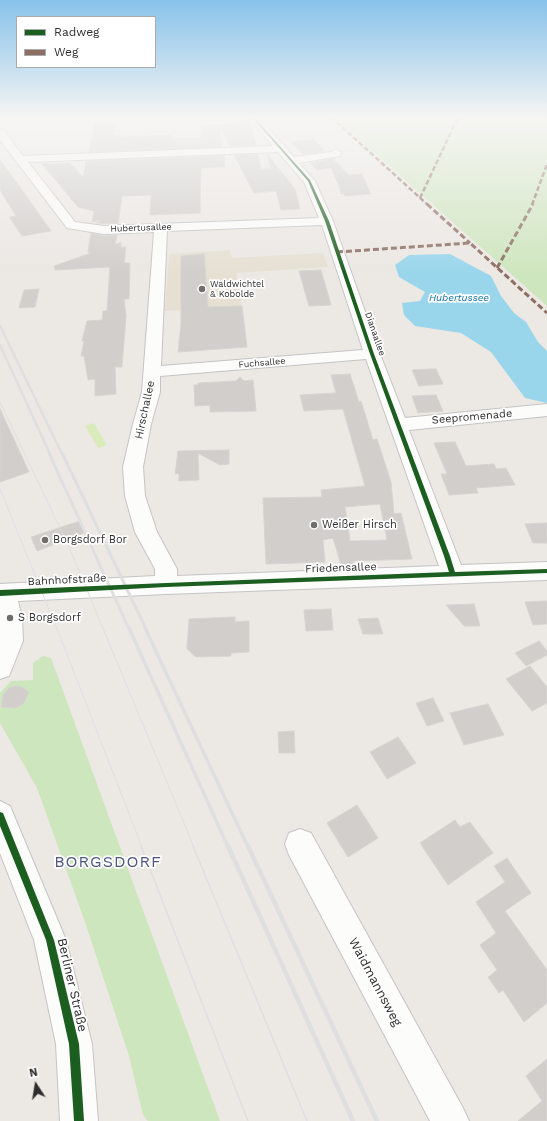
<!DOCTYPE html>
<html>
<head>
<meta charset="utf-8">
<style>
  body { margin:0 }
  #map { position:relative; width:547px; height:1121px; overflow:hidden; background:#ece8e4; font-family:"Work Sans",sans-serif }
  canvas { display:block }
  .legend { position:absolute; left:16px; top:16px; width:140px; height:52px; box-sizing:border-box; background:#fff; border:1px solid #ababab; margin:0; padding:5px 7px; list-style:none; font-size:12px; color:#2e2e2e }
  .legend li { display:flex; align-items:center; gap:8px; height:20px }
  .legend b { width:20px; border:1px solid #ababab }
  .north { position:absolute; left:16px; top:1065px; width:40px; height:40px; -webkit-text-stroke:3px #fff; paint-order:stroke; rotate:348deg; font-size:11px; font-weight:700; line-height:16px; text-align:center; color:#2e2e2e }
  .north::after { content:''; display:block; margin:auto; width:14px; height:18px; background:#2e2e2e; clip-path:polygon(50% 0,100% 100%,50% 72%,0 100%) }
</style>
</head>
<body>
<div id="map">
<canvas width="547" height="1121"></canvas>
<ul class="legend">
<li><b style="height:5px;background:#1b5e20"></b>Radweg</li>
<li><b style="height:5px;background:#8d6e63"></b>Weg</li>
</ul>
<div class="north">N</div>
</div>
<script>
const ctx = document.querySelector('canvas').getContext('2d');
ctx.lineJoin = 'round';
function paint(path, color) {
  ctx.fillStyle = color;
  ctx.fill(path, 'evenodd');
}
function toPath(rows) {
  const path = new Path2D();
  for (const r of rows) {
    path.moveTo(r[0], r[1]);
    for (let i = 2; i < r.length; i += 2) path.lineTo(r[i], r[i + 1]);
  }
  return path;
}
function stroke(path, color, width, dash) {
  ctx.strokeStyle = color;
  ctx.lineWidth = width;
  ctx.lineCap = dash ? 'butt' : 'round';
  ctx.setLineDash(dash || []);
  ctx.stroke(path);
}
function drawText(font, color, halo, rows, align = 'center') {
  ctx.font = font + ' "Work Sans",sans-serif';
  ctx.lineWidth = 3.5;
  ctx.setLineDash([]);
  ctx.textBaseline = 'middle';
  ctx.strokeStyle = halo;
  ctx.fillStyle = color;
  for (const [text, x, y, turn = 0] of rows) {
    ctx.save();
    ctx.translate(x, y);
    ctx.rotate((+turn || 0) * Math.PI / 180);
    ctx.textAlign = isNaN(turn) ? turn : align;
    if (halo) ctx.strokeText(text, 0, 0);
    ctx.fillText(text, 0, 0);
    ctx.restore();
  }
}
paint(toPath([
  [230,250,232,258,323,253,328,267,236,273,241,306,165,311,169,254]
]), '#e6e0d3');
paint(toPath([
  [334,117,547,117,547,306,484,250],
  [43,656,51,658,220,1121,148,1121,143,1115,129,1056,86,925,37,788,0,723,0,693,11,681,33,680,33,663]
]), '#cee6be');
paint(toPath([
  [94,423,107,445,98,448,85,426]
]), '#d9eabb');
paint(toPath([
  [450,254,491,276,501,296,514,313,526,322,538,342,547,351,547,403,525,398,491,352,461,333,415,326,404,315,402,303,420,301,425,292,399,277,395,265,409,255]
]), '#99d6ec');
const building = toPath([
  [250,121,256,145,230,146,220,127,222,147,89,152,95,123,116,123,113,135,120,135,119,137,171,135,172,138,202,138,200,125,228,124,250,121],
  [313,139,325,151,303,154,291,142,313,139],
  [258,154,261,169,271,168,267,154,295,189,300,209,281,210,276,191,254,193,234,155,258,154],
  [224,156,225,167,201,168,200,213,150,215,151,195,122,196,118,224,96,223,101,220,92,222,94,211,78,207,42,164,70,163,83,177,86,161,224,156],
  [333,159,349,175,362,174,371,194,345,196,344,194,341,194,339,186,331,168,317,170,310,163,333,159],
  [0,160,20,187,51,231,22,236,9,217,16,216,0,190,0,160],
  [91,233,104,236,117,235,115,245,121,242,121,247,126,247,124,263,130,263,129,299,124,299,126,316,122,367,115,367,116,394,95,396,95,379,88,380,84,356,81,356,84,341,82,341,87,321,102,320,103,311,107,311,110,267,55,270,54,266,91,253,88,252,91,233],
  [204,254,208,307,242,306,247,347,178,352,181,325,181,257,182,256,204,254],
  [321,270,331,305,309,306,299,271,321,270],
  [39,289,35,307,19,308,24,290,39,289],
  [431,369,436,369,443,384,419,386,412,370,431,369],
  [350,374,359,402,361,401,373,440,377,439,391,482,394,514,401,513,412,559,353,561,354,568,342,568,333,538,323,540,325,562,266,564,263,498,322,497,321,490,365,486,343,409,304,411,300,395,336,393,331,375,350,374],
  [380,504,387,540,350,541,345,507,380,504],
  [240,377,244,381,253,380,256,411,210,412,210,405,195,406,194,385,198,385,198,383,236,381,240,377],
  [436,395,443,411,418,413,412,396,436,395],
  [0,409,29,472,0,482,0,409],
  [455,442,466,466,494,464,496,469,506,468,515,485,476,488,478,493,449,495,441,474,447,474,434,443,455,442],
  [229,450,229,464,220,465,198,453,199,480,179,481,179,473,175,474,178,451,229,450],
  [80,521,84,533,37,551,31,537,80,521],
  [547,523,547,543,533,543,525,524,547,523],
  [547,601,547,624,533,625,525,602,547,601],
  [474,604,480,626,464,626,446,605,474,604],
  [331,609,333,630,306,631,304,610,331,609],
  [235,617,235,622,249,621,249,652,231,653,231,656,196,657,187,649,189,619,235,617],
  [378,618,383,634,363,634,358,619,378,618],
  [539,641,547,651,547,655,526,666,515,653,539,641],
  [530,666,547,687,547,703,532,711,506,679,530,666],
  [16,686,22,687,29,692,24,703,16,708,1,707,3,695,9,688,16,686],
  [433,698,444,721,427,726,416,703,433,698],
  [488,704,504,735,464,745,450,713,488,704],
  [294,731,295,753,279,753,278,732,294,731],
  [398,737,416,763,387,779,370,752,398,737],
  [357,805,378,838,348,857,327,823,357,805],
  [455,820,460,827,470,822,493,853,448,885,420,843,455,820],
  [507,858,531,893,505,911,547,970,547,1003,524,1022,503,990,499,993,488,977,497,970,480,945,496,933,476,902,505,882,494,866,507,858],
  [547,1059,547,1121,518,1121,542,1101,526,1076,547,1059]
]);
paint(building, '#d1cecb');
stroke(building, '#d7d4d0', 1);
const minor = toPath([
  [248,117,258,117,294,157,331,152,336,149,341,152,340,156,299,163,315,181,333,221,380,354,405,418,547,404,547,416,409,430,461,565,547,562,547,580,166,594,18,601,22,618,23,641,9,676,0,679,0,584,155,576,155,569,135,532,125,496,123,467,133,424,142,392,154,232,104,234,67,228,0,140,0,130,4,131,23,156,273,146,248,117],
  [278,152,304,182,319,218,104,226,75,222,28,162,278,152],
  [322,225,363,350,161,366,167,231,322,225],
  [366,359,439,566,177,576,177,569,157,532,145,496,143,467,151,424,160,392,160,376,366,359],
  [0,801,10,806,66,940,92,1044,98,1121,60,1121,56,1044,34,940,0,853,0,801],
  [300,829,311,833,463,1108,469,1121,430,1121,289,855,285,844,289,833,300,829]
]);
stroke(minor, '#c5c4c5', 2);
paint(minor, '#fcfcfb');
stroke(toPath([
  [0,402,70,549,194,847],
  [0,489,59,634,142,847]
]), '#dfdfe1', 1);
stroke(toPath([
  [141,846,248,1121],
  [193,846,307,1121]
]), '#dfdfe1', 1.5);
stroke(toPath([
  [0,326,62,454],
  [0,345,50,454]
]), '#dfdfe1', 2.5);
stroke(toPath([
  [49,453,129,629],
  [62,453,146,629]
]), '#dfdfe1', 3);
stroke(toPath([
  [129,628,228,847],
  [145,628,248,847]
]), '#dfdfe1', 3.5);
stroke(toPath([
  [228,846,353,1121],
  [248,846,377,1121]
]), '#dfdfe1', 4.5);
stroke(toPath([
  [331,117,428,205],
  [420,198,458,117],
  [532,205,547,164]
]), '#8d6e63', 2.5, [5, 2.5]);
stroke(toPath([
  [427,204,470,243],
  [337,252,470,243,547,313],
  [497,268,533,204]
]), '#8d6e63', 3, [6, 3]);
paint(toPath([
  [252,117,254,117,310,180,329,221,374,354,450,556,455,572,547,569,547,573,166,587,0,596,0,590,166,583,449,572,444,556,370,354,325,221,308,181,252,117],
  [0,812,3,813,54,940,79,1044,84,1121,74,1121,69,1044,46,940,0,826,0,812]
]), '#1b5e20');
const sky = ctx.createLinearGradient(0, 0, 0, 274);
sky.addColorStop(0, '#88c2ea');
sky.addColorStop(0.43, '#f6f5f3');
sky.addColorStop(1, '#f6f5f300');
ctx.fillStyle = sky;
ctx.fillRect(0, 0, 547, 274);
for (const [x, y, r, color] of [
  [202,289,4,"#706f6e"],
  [314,525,4,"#706f6e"],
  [45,540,4,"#706f6e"],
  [10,618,4,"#706f6e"]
]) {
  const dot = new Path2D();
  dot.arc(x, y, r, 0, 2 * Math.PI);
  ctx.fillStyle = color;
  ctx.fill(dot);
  stroke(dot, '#fff', 1.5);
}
drawText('9px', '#2e2e2e', '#fff', [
  ["Hubertusallee",141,228,-2],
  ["Dianaallee",375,334,71],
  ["Fuchsallee",262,363,-5]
]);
drawText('9px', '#2e2e2e', '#fff', [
  ["Waldwichtel",210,284],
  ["& Kobolde",210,294]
], 'left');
drawText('italic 10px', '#0d6fa3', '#fff', [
  ["Hubertussee",459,298]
]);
drawText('11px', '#2e2e2e', '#fff', [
  ["Hirschallee",145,410,-78],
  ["Seepromenade",472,417,-5],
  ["Friedensallee",341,568,-2],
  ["Bahnhofstraße",67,580,-3]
]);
drawText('11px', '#2e2e2e', '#fff', [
  ["Weißer Hirsch",322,525],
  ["Borgsdorf Bor",53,540],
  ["S Borgsdorf",18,618]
], 'left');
drawText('13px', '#2e2e2e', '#fff', [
  ["Waidmannsweg",375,982,62],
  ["Berliner Straße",72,985,77]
]);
ctx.letterSpacing = '1px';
drawText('16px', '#4d5680', '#fff', [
  ["BORGSDORF",108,862]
]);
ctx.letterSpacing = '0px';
</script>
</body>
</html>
